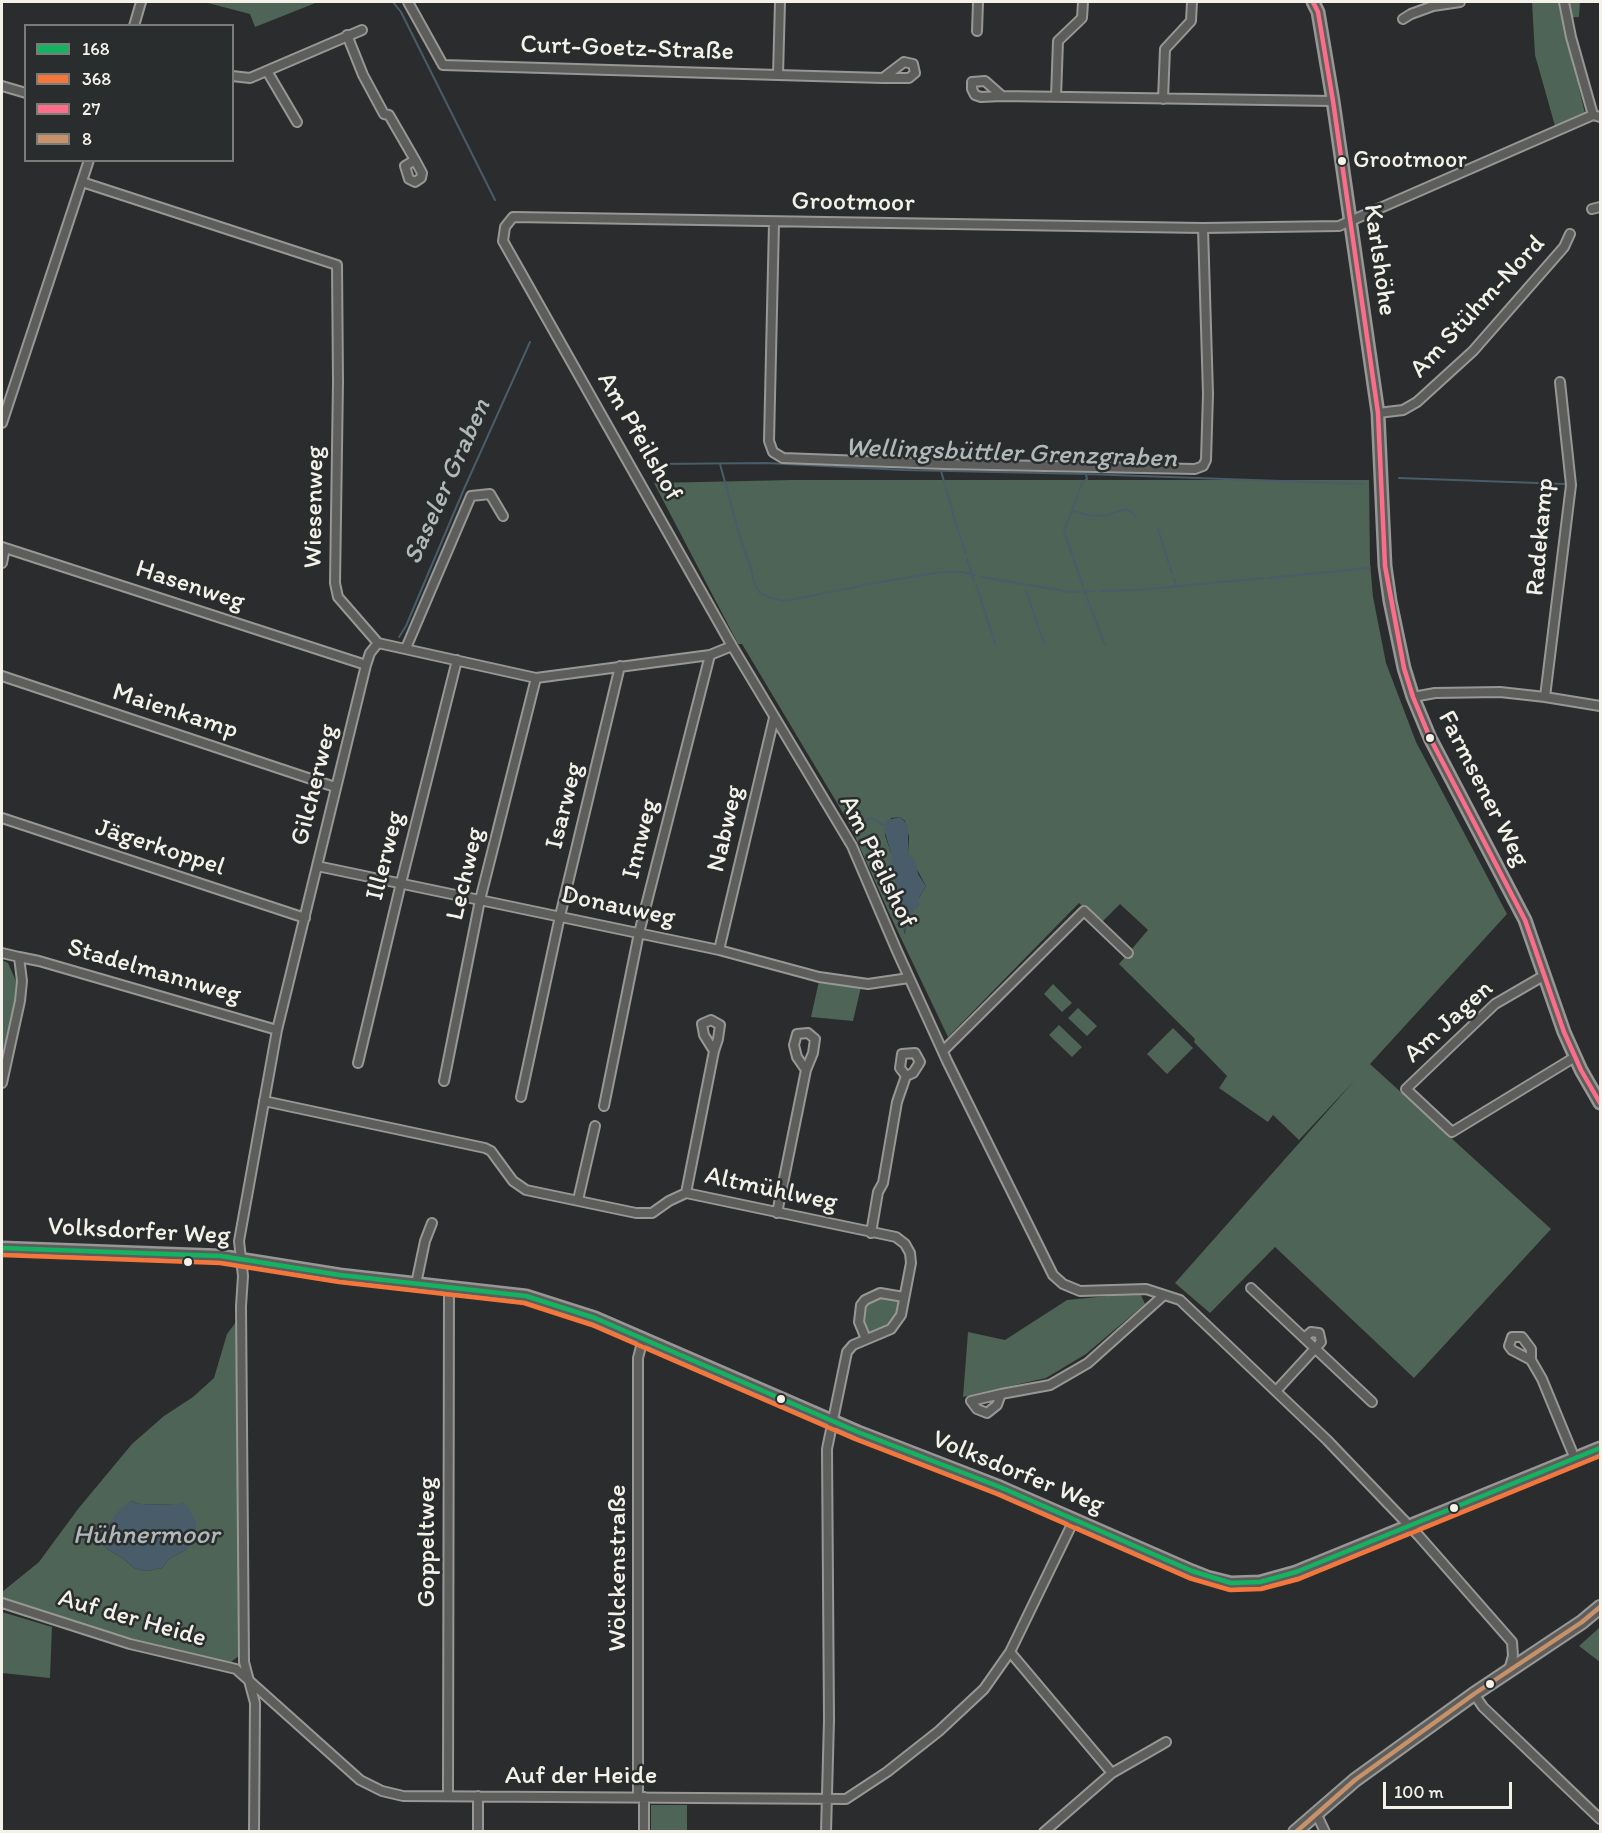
<!DOCTYPE html>
<html>
<head>
<meta charset="utf-8">
<style>
  body { margin:0 }
  #map { position:relative; width:1602px; height:1833px; overflow:hidden; background:#2b2c2d; font-family:Itim,sans-serif }
  canvas { display:block }
  .frame { position:absolute; inset:0; border:3px solid #f4f1e8; pointer-events:none }
  .legend { position:absolute; left:24px; top:24px; width:210px; height:138px; box-sizing:border-box; background:#2a2d2e; border:2px solid #7b7b78; margin:0; padding:8px 10px; list-style:none; font-size:18px; color:#f4f1e8 }
  .legend li { display:flex; align-items:center; gap:12px; height:30px }
  .legend b { width:30px; border:2px solid #7b7b78 }
  .scale { position:absolute; left:1383px; top:1782px; width:129px; height:27px; box-sizing:border-box; border:3px solid #f4f1e8; border-top:0; padding-left:8px; font-size:18px; line-height:21px; white-space:nowrap; color:#f4f1e8; -webkit-text-stroke:4px #2a2d2e; paint-order:stroke }
</style>
</head>
<body>
<div id="map">
<canvas width="1602" height="1833"></canvas>
<div class="frame"></div>
<ul class="legend">
<li><b style="height:8px;background:#13b361"></b>168</li>
<li><b style="height:8px;background:#f5763a"></b>368</li>
<li><b style="height:8px;background:#fb6d88"></b>27</li>
<li><b style="height:8px;background:#c7916a"></b>8</li>
</ul>
<div class="scale">100 m</div>
</div>
<script>
const ctx = document.querySelector('canvas').getContext('2d');
ctx.lineJoin = 'round';
function paint(path, color) {
  ctx.fillStyle = color;
  ctx.fill(path, 'evenodd');
}
function toPath(rows) {
  const path = new Path2D();
  for (const r of rows) {
    path.moveTo(r[0], r[1]);
    for (let i = 2; i < r.length; i += 2) path.lineTo(r[i], r[i + 1]);
  }
  return path;
}
function stroke(path, color, width, dash) {
  ctx.strokeStyle = color;
  ctx.lineWidth = width;
  ctx.lineCap = dash ? 'butt' : 'round';
  ctx.setLineDash(dash || []);
  ctx.stroke(path);
}
function drawText(font, color, halo, rows, align = 'center') {
  ctx.font = font + ' Itim,sans-serif';
  ctx.lineWidth = 5;
  ctx.setLineDash([]);
  ctx.textBaseline = 'middle';
  ctx.strokeStyle = halo;
  ctx.fillStyle = color;
  for (const [text, x, y, turn = 0] of rows) {
    ctx.save();
    ctx.translate(x, y);
    ctx.rotate((+turn || 0) * Math.PI / 180);
    ctx.textAlign = isNaN(turn) ? turn : align;
    if (halo) ctx.strokeText(text, 0, 0);
    ctx.fillText(text, 0, 0);
    ctx.restore();
  }
}
paint(toPath([
  [204,2,318,2,255,27,250,14],
  [1532,2,1580,2,1579,17,1562,18,1585,113,1555,126,1535,55],
  [791,480,1369,480,1370,563,1373,597,1386,663,1416,742,1507,914,1370,1064,1551,1229,1414,1378,1275,1247,1210,1313,1175,1283,1355,1080,1299,1140,1273,1115,1268,1122,1219,1088,1227,1076,1194,1042,1195,1039,1119,964,1148,930,1120,904,1100,924,1079,903,948,1037,890,915,849,823,742,644,738,644,734,636,654,483],
  [900,817,905,821,909,837,908,853,926,886,919,898,919,905,910,913,906,921,905,934,892,907,896,896,896,880,891,870,891,853,885,835,891,818],
  [2,960,8,963,16,981,15,1009,2,1065],
  [819,981,861,987,853,1021,811,1017],
  [1053,984,1072,1003,1062,1012,1044,994],
  [1078,1008,1097,1026,1087,1036,1068,1018],
  [1059,1025,1082,1047,1072,1057,1049,1035],
  [1173,1028,1193,1048,1167,1074,1147,1054],
  [1140,1293,1145,1304,1086,1354,1046,1378,963,1397,968,1332,1005,1340,1067,1300],
  [882,1296,900,1302,897,1312,890,1324,870,1334,868,1333,863,1321,864,1311,867,1303],
  [239,1318,240,1655,231,1662,219,1660,139,1641,2,1600,2,1592,39,1562,78,1509,132,1444,164,1416,193,1397,214,1378,227,1334],
  [131,1501,140,1504,177,1505,187,1549,169,1559,162,1568,146,1571,134,1568,121,1557,107,1549,104,1538,107,1535,110,1523],
  [2,1612,52,1627,50,1678,2,1673],
  [1600,1627,1600,1662,1579,1646],
  [651,1805,687,1805,687,1831,651,1831]
]), '#4d6457');
paint(toPath([
  [900,817,908,825,908,853,916,862,918,874,926,886,919,898,919,905,910,914,906,921,904,935,901,925,892,907,896,896,896,880,891,870,891,853,884,829,887,820],
  [131,1501,140,1504,177,1505,182,1502,188,1506,196,1523,196,1536,187,1549,169,1559,162,1568,146,1571,134,1568,121,1557,107,1549,103,1542,104,1538,107,1535,110,1523,119,1510]
]), '#485d69');
stroke(toPath([
  [393,2,401,12,495,200],
  [657,464,766,463,904,470,1086,474,1364,484],
  [720,464,740,537,752,572,754,583,760,593,768,597,784,601,861,586],
  [941,471,953,513],
  [1399,478,1565,484],
  [1073,511,1091,516,1108,515,1126,509,1133,513,1136,517],
  [1071,514,1080,488,1083,482,1087,479,1086,474],
  [953,515,966,554],
  [1070,515,1064,531,1083,586],
  [1158,529,1172,573],
  [967,559,974,581],
  [982,577,1071,592,1094,591],
  [1269,578,1370,568],
  [1174,579,1177,587],
  [863,585,941,572,962,572,975,575],
  [976,585,995,643],
  [1084,589,1086,595],
  [1026,591,1044,643],
  [1101,591,1139,590,1264,578],
  [1087,598,1105,645],
  [399,637,406,626,464,489,530,342],
  [852,825,871,818,884,825]
]), '#485d69', 2);
const street = toPath([
  [408,2,443,65,778,75,883,78,909,78,915,73,913,64,904,62,883,78],
  [1564,2,1571,37,1593,115],
  [1403,19,1411,14,1433,6,1460,2],
  [134,26,141,2],
  [977,31,978,2],
  [347,35,363,75,384,114,389,115,415,160,405,166,409,179,415,182,421,178,422,173,415,160],
  [267,71,297,122],
  [778,75,780,2],
  [232,76,250,78,362,30],
  [2,86,26,93],
  [1002,96,981,97,975,95,972,89,972,82,985,81,1002,96,1333,101],
  [1056,97,1058,41,1082,18,1083,2],
  [1163,99,1165,49,1191,21,1192,2],
  [82,182,337,265,338,382,335,583,338,597,378,643,536,678,710,655,732,646],
  [1592,209,1600,207],
  [774,223,769,441,773,452,783,458,944,464,1195,469,1203,466,1206,460,1208,394,1203,228],
  [1378,413,1403,410,1417,402,1473,351,1564,247,1570,234],
  [2,423,89,160],
  [2,547,366,665],
  [2,563,5,548],
  [406,648,471,496,490,494,503,516],
  [2,676,335,787],
  [1413,697,1435,693,1500,692,1545,697,1600,706],
  [1545,697,1571,485,1560,382],
  [2,818,305,918],
  [317,866,719,950,819,977,868,984,909,978],
  [719,950,774,718],
  [2,953,19,957,22,981,20,1001,2,1083],
  [19,957,39,961,277,1030],
  [1545,975,1495,1004,1406,1089,1452,1132,1575,1057],
  [943,1051,1084,911,1128,953],
  [358,1063,401,883,457,660],
  [444,1081,480,900,536,678],
  [521,1097,560,916,620,666],
  [264,1101,485,1148,491,1151,513,1181,526,1190,636,1213,652,1213,669,1201,686,1193,896,1237,905,1244,910,1253,911,1263,901,1315,891,1329,853,1345,847,1352,827,1449,829,1720,826,1832],
  [604,1106,639,933,710,655],
  [686,1193,714,1051,718,1039,720,1025,711,1020,702,1024,704,1035,714,1051],
  [578,1200,595,1126],
  [777,1213,806,1070,813,1053,815,1039,808,1033,797,1034,794,1045,797,1057,806,1070],
  [871,1233,878,1192,883,1183,897,1102,906,1076,900,1068,902,1054,915,1053,920,1062,913,1073,906,1076],
  [416,1284,425,1241,432,1223],
  [1251,1288,1372,1402],
  [866,1339,859,1322,861,1305,865,1300,880,1293,904,1297],
  [1531,1360,1512,1350,1509,1346,1512,1337,1522,1337,1531,1349,1531,1360,1542,1379,1575,1459],
  [1276,1391,1321,1342,1319,1333,1311,1332,1304,1338],
  [1001,1394,971,1401,977,1409,987,1413,997,1405,1001,1394,1050,1385,1088,1363,1164,1295],
  [2,1603,130,1644,236,1669,360,1780,382,1791,403,1796,846,1799,887,1772,939,1731,984,1689,1010,1652,1074,1520],
  [1010,1652,1112,1773],
  [1509,1670,1513,1656,1512,1642,1419,1536,1327,1440,1180,1300,1146,1289,1080,1291,1063,1284,1053,1275,947,1061,897,951,852,846,732,646,503,241,505,227,513,217,1203,228,1339,226,1593,115,1600,117],
  [1474,1694,1483,1707,1600,1819],
  [448,1796,449,1288],
  [638,1796,638,1358,643,1339],
  [1317,1815,1325,1832],
  [254,1832,255,1703,244,1662,241,1306,243,1276,239,1241,277,1030,366,665,370,653,378,643],
  [478,1832,478,1796],
  [644,1832,644,1797],
  [1044,1832,1112,1773,1166,1742]
]);
const secondary = toPath([
  [1313,2,1318,12,1333,101,1378,413,1385,566,1390,601,1404,668,1413,697,1430,738,1525,920,1564,1032,1581,1070,1600,1103],
  [2,1248,221,1256,340,1275,526,1296,595,1318,858,1432,1000,1487,1192,1571,1207,1577,1231,1583,1260,1582,1296,1572,1600,1448]
]);
const primary = toPath([
  [1295,1832,1355,1780,1474,1694,1582,1622,1600,1607]
]);
stroke(street, '#979796', 12);
stroke(secondary, '#979796', 15);
stroke(primary, '#979796', 16);
stroke(street, '#5d5d5c', 8);
stroke(secondary, '#5d5d5c', 10);
stroke(primary, '#5d5d5c', 12);
stroke(toPath([
  [2,1248,221,1256,340,1275,526,1296,595,1318,858,1432,1000,1487,1192,1571,1231,1583,1260,1582,1296,1572,1600,1448]
]), '#13b361', 4.5);
stroke(toPath([
  [2,1255,220,1263,339,1282,524,1303,592,1325,855,1439,997,1494,1189,1578,1230,1590,1261,1589,1299,1579,1600,1456]
]), '#f5763a', 4.5);
stroke(toPath([
  [1313,2,1318,12,1333,101,1378,413,1385,566,1404,668,1413,697,1430,738,1525,920,1564,1032,1581,1070,1600,1103]
]), '#fb6d88', 4.5);
stroke(toPath([
  [1296,1832,1355,1780,1474,1694,1582,1622,1600,1607]
]), '#c7916a', 4.5);
for (const [x, y, r, color] of [
  [1342,161,5,"#f4f1e8"],
  [1430,738,5,"#f4f1e8"],
  [188,1262,5,"#f4f1e8"],
  [781,1399,5,"#f4f1e8"],
  [1454,1508,5,"#f4f1e8"],
  [1490,1684,5,"#f4f1e8"]
]) {
  const dot = new Path2D();
  dot.arc(x, y, r, 0, 2 * Math.PI);
  ctx.fillStyle = color;
  ctx.fill(dot);
  stroke(dot, '#2a2d2e', 2);
}
drawText('24px', '#f4f1e8', '#2a2d2e', [
  ["Grootmoor",1353,161]
], 'left');
drawText('26px', '#f4f1e8', '#2a2d2e', [
  ["Curt-Goetz-Straße",627,49,2],
  ["Grootmoor",853,203,1],
  ["Karlshöhe",1379,260,82],
  ["Am Stühm-Nord",1478,307,-47],
  ["Am Pfeilshof",639,437,60],
  ["Wiesenweg",315,507,-89],
  ["Radekamp",1541,537,-85],
  ["Hasenweg",190,586,18],
  ["Maienkamp",175,712,18],
  ["Gilcherweg",315,785,-76],
  ["Farmsener Weg",1483,789,63],
  ["Isarweg",565,806,-76],
  ["Nabweg",726,829,-77],
  ["Innweg",641,839,-76],
  ["Jägerkoppel",160,848,18],
  ["Illerweg",386,856,-76],
  ["Am Pfeilshof",877,862,64],
  ["Lechweg",466,874,-77],
  ["Donauweg",618,907,12],
  ["Stadelmannweg",154,972,16],
  ["Am Jagen",1449,1022,-42],
  ["Altmühlweg",771,1190,12],
  ["Volksdorfer Weg",139,1232,3],
  ["Volksdorfer Weg",1018,1473,22],
  ["Goppeltweg",427,1542,-90],
  ["Wölckenstraße",618,1568,-90],
  ["Auf der Heide",132,1619,16],
  ["Auf der Heide",581,1776]
]);
drawText('italic 27px', '#b0b8b8', '#2a2d2e', [
  ["Wellingsbüttler Grenzgraben",1011,454,2],
  ["Saseler Graben",448,482,-66],
  ["Hühnermoor",146,1536]
]);
</script>
</body>
</html>
